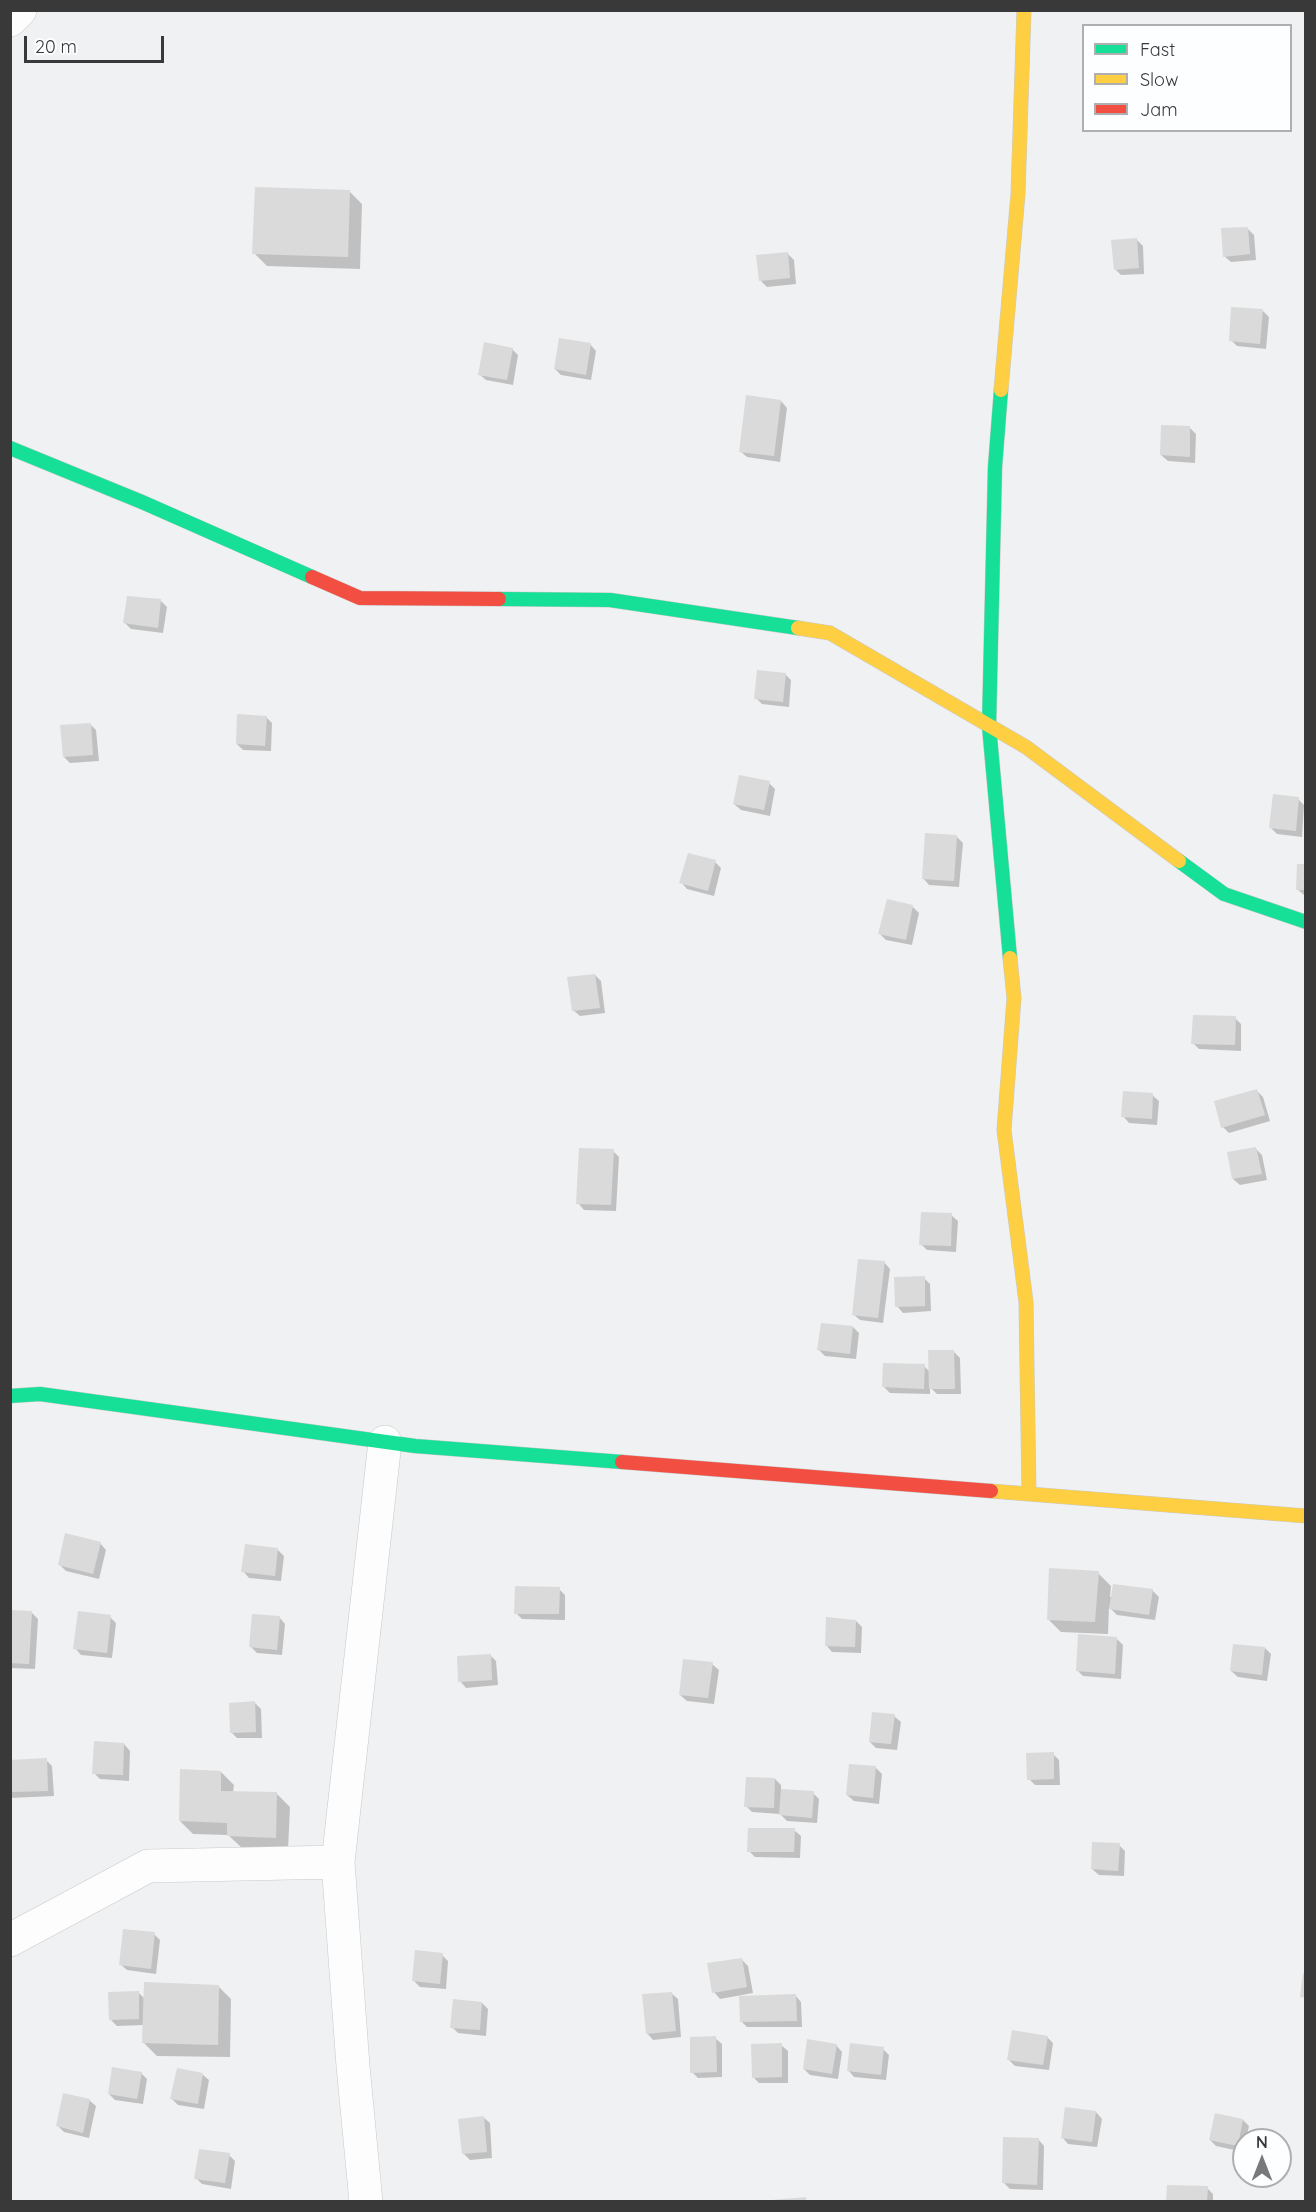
<!DOCTYPE html>
<html>
<head>
<meta charset="utf-8">
<style>
  body { margin:0 }
  #map { position:relative; width:1316px; height:2212px; overflow:hidden; background:#f0f1f2; font-family:Quicksand,sans-serif }
  canvas { display:block }
  .frame { position:absolute; inset:0; border:12px solid #39393a; pointer-events:none }
  .legend { position:absolute; left:1082px; top:24px; width:210px; height:108px; box-sizing:border-box; background:#fdfeff; border:2px solid #afafb0; margin:0; padding:8px 10px; list-style:none; font-size:18px; color:#39393a }
  .legend li { display:flex; align-items:center; gap:12px; height:30px }
  .legend b { width:30px; border:2px solid #afafb0 }
  .north { position:absolute; left:1232px; top:2128px; width:60px; height:60px; box-sizing:border-box; background:#fdfeff; border:2px solid #afafb0; border-radius:50%; rotate:0deg; font-size:16px; font-weight:700; line-height:24px; text-align:center; color:#39393a }
  .north::after { content:''; display:block; margin:auto; width:21px; height:27px; background:#79797a; clip-path:polygon(50% 0,100% 100%,50% 72%,0 100%) }
  .scale { position:absolute; left:24px; top:36px; width:140px; height:27px; box-sizing:border-box; border:3px solid #39393a; border-top:0; padding-left:8px; font-size:18px; line-height:21px; white-space:nowrap; color:#39393a; -webkit-text-stroke:4px #fdfeff; paint-order:stroke }
</style>
</head>
<body>
<div id="map">
<canvas width="1316" height="2212"></canvas>
<div class="frame"></div>
<ul class="legend">
<li><b style="height:8px;background:#16e098"></b>Fast</li>
<li><b style="height:8px;background:#ffcf43"></b>Slow</li>
<li><b style="height:8px;background:#f24e42"></b>Jam</li>
</ul>
<div class="north">N</div>
<div class="scale">20 m</div>
</div>
<script>
const ctx = document.querySelector('canvas').getContext('2d');
ctx.lineJoin = 'round';
function paint(path, color) {
  ctx.fillStyle = color;
  ctx.fill(path, 'evenodd');
}
function toPath(rows) {
  const path = new Path2D();
  for (const r of rows) {
    path.moveTo(r[0], r[1]);
    for (let i = 2; i < r.length; i += 2) path.lineTo(r[i], r[i + 1]);
  }
  return path;
}
function stroke(path, color, width, dash) {
  ctx.strokeStyle = color;
  ctx.lineWidth = width;
  ctx.lineCap = dash ? 'butt' : 'round';
  ctx.setLineDash(dash || []);
  ctx.stroke(path);
}
paint(toPath([
  [349,191,362,204,360,269,267,266,254,253],
  [1247,228,1254,235,1256,260,1231,262,1224,256],
  [1137,240,1143,246,1144,274,1121,275,1115,269],
  [788,254,794,260,796,284,767,287,761,281],
  [1263,311,1269,317,1266,349,1237,346,1231,340],
  [590,344,596,351,591,380,561,375,555,369],
  [512,349,518,355,513,385,486,380,479,374],
  [781,401,787,408,780,462,747,457,740,451],
  [1190,428,1196,434,1195,463,1168,461,1161,455],
  [161,601,167,607,163,633,131,629,125,623],
  [785,674,791,680,789,707,762,704,756,698],
  [266,717,272,723,271,751,243,750,237,744],
  [90,724,96,730,99,761,70,763,64,757],
  [769,783,775,789,770,816,741,810,734,804],
  [1298,799,1304,805,1302,837,1277,834,1271,828],
  [957,837,963,843,959,887,929,885,923,878],
  [715,862,721,868,714,896,687,889,681,882],
  [1306,865,1306,895,1304,895,1297,889],
  [913,907,919,913,912,945,886,940,880,934],
  [595,975,601,981,605,1013,580,1016,573,1010],
  [1235,1018,1241,1024,1241,1051,1199,1049,1193,1043],
  [1257,1091,1263,1097,1270,1121,1229,1133,1223,1127],
  [1152,1095,1159,1101,1157,1125,1129,1123,1123,1116],
  [1256,1149,1262,1155,1267,1180,1240,1185,1233,1179],
  [613,1151,619,1157,616,1211,584,1210,578,1203],
  [951,1215,958,1221,956,1252,927,1250,921,1244],
  [884,1262,890,1269,883,1323,860,1320,853,1314],
  [924,1278,930,1284,931,1311,903,1313,897,1306],
  [853,1327,859,1333,856,1359,825,1356,819,1350],
  [954,1352,960,1358,961,1394,937,1394,930,1387,930,1394,890,1393,884,1387,924,1366,930,1372],
  [100,1543,106,1550,99,1579,66,1571,60,1565],
  [278,1550,284,1556,281,1581,249,1578,243,1571],
  [1098,1573,1111,1586,1110,1597,1152,1590,1159,1597,1155,1620,1117,1615,1109,1607,1108,1634,1061,1632,1048,1619],
  [559,1589,565,1595,565,1620,522,1619,516,1613],
  [10,1612,32,1613,38,1619,35,1669,10,1668],
  [110,1617,116,1623,112,1658,81,1655,75,1648],
  [279,1617,285,1624,282,1655,257,1653,251,1647],
  [856,1621,862,1627,861,1653,832,1652,826,1645],
  [1117,1639,1123,1645,1121,1679,1083,1676,1077,1670],
  [1265,1648,1271,1654,1267,1681,1238,1677,1231,1671],
  [490,1655,496,1661,498,1685,466,1688,460,1681],
  [712,1664,719,1670,714,1704,687,1701,680,1695],
  [255,1703,261,1709,262,1738,237,1738,231,1732],
  [894,1716,901,1722,897,1750,876,1748,870,1742],
  [124,1744,130,1751,129,1781,100,1779,94,1773],
  [1053,1754,1059,1760,1060,1785,1035,1785,1029,1779],
  [46,1760,52,1766,54,1796,10,1798,10,1761],
  [875,1767,882,1774,879,1804,854,1801,847,1795],
  [221,1772,234,1785,233,1793,277,1794,290,1807,288,1850,242,1848,228,1835,193,1834,180,1821],
  [775,1779,781,1785,781,1791,813,1793,819,1799,817,1823,787,1821,780,1814,752,1812,746,1806],
  [794,1830,801,1836,800,1858,755,1857,749,1851],
  [1119,1845,1125,1851,1124,1876,1099,1875,1092,1869],
  [154,1934,160,1940,156,1974,127,1970,120,1964],
  [442,1955,448,1961,446,1989,420,1987,413,1980],
  [741,1959,748,1966,753,1993,720,1999,714,1992],
  [218,1986,231,1999,230,2057,157,2056,144,2043,144,2025,117,2026,111,2020,138,1992,145,1999],
  [671,1993,678,1999,681,2037,653,2040,647,2033],
  [795,1995,801,2002,802,2027,747,2027,741,2021],
  [482,2003,488,2009,486,2036,458,2033,452,2027],
  [1047,2037,1053,2043,1049,2070,1015,2066,1009,2060],
  [715,2038,722,2044,722,2077,698,2078,692,2072],
  [781,2045,788,2051,788,2083,759,2083,753,2077],
  [836,2045,842,2052,838,2079,810,2075,804,2069],
  [883,2049,889,2055,886,2080,854,2077,848,2070],
  [141,2073,147,2079,143,2104,115,2100,109,2094],
  [202,2074,209,2080,204,2109,178,2105,172,2099],
  [89,2100,96,2106,89,2138,64,2132,58,2126],
  [1096,2112,1102,2119,1097,2147,1068,2144,1062,2137],
  [483,2117,490,2123,492,2158,470,2160,463,2153],
  [1243,2120,1249,2126,1246,2140,1244,2140,1244,2152,1216,2146,1210,2140],
  [1038,2139,1044,2146,1043,2190,1010,2189,1004,2183],
  [229,2155,235,2161,231,2189,202,2184,196,2178],
  [1207,2188,1213,2194,1213,2202,1167,2202]
]), '#0003');
paint(toPath([
  [255,187,350,190,348,257,252,254],
  [1248,227,1250,254,1223,257,1221,228],
  [1137,238,1139,268,1114,270,1111,240],
  [788,252,790,278,759,281,756,255],
  [1231,307,1263,309,1260,344,1229,341],
  [559,338,591,343,586,375,554,369],
  [484,342,513,348,507,380,478,375],
  [746,395,781,400,774,456,739,452],
  [1161,425,1190,426,1190,457,1160,455],
  [127,596,161,599,158,628,123,623],
  [757,670,786,673,783,702,754,699],
  [237,714,267,716,265,746,236,744],
  [91,723,93,755,63,757,60,725],
  [739,775,770,781,764,810,733,804],
  [1273,794,1299,797,1296,831,1269,828],
  [925,833,957,835,954,881,922,879],
  [688,853,716,860,708,891,679,883],
  [1297,864,1306,864,1306,890,1296,890],
  [887,899,913,905,906,940,878,934],
  [595,974,600,1008,572,1011,567,977],
  [1193,1015,1236,1016,1235,1045,1191,1044],
  [1257,1089,1265,1115,1221,1128,1214,1101],
  [1123,1091,1153,1093,1152,1119,1121,1117],
  [1256,1147,1262,1174,1232,1179,1227,1152],
  [579,1148,614,1149,611,1205,576,1204],
  [921,1212,952,1213,951,1246,919,1245],
  [858,1259,885,1261,878,1318,852,1315],
  [925,1276,925,1306,895,1307,894,1277],
  [821,1323,853,1326,850,1354,817,1350],
  [928,1350,954,1350,955,1389,929,1389],
  [883,1363,925,1364,924,1389,882,1387],
  [65,1533,101,1542,93,1574,58,1565],
  [245,1544,278,1548,275,1576,241,1572],
  [1049,1568,1099,1571,1095,1622,1047,1620],
  [1113,1584,1153,1589,1149,1615,1109,1609],
  [515,1586,560,1587,559,1614,514,1614],
  [10,1610,32,1611,29,1664,10,1663],
  [78,1611,111,1615,107,1653,73,1649],
  [252,1614,280,1616,277,1650,249,1647],
  [826,1617,856,1620,855,1647,825,1646],
  [1078,1634,1117,1637,1115,1674,1076,1671],
  [1233,1644,1265,1647,1262,1675,1230,1671],
  [491,1654,492,1680,458,1682,457,1656],
  [683,1659,713,1662,708,1698,679,1695],
  [255,1701,256,1732,230,1733,229,1703],
  [872,1712,895,1714,891,1744,869,1742],
  [94,1741,124,1743,123,1775,92,1774],
  [1054,1752,1054,1779,1027,1780,1026,1753],
  [47,1758,48,1791,10,1792,10,1760],
  [849,1764,876,1766,873,1798,846,1795],
  [180,1769,221,1771,221,1791,277,1792,276,1838,227,1836,227,1823,179,1821],
  [746,1777,775,1778,774,1808,744,1807],
  [781,1789,814,1791,812,1818,779,1815],
  [748,1828,795,1828,794,1852,747,1852],
  [1092,1842,1120,1843,1118,1871,1091,1869],
  [123,1929,155,1932,151,1969,119,1965],
  [415,1950,443,1953,440,1984,412,1981],
  [742,1958,747,1987,712,1993,707,1963],
  [1303,1973,1306,1974,1306,1998,1300,1997],
  [144,1982,219,1985,218,2045,142,2043],
  [139,1991,139,2019,109,2020,108,1992],
  [672,1992,676,2031,646,2034,642,1994],
  [796,1994,797,2021,740,2022,739,1996],
  [453,1999,482,2002,480,2030,450,2028],
  [1012,2030,1048,2036,1043,2065,1007,2060],
  [716,2036,717,2072,690,2073,690,2037],
  [807,2039,837,2044,832,2074,803,2069],
  [782,2043,782,2077,752,2078,751,2044],
  [850,2043,884,2047,881,2075,847,2071],
  [112,2067,142,2072,137,2099,108,2094],
  [177,2068,203,2073,198,2104,170,2099],
  [63,2093,90,2099,83,2133,56,2126],
  [1065,2107,1096,2111,1092,2142,1061,2138],
  [1215,2113,1243,2119,1238,2146,1209,2140],
  [484,2116,487,2152,462,2154,458,2119],
  [1003,2137,1039,2138,1037,2185,1002,2183],
  [199,2149,230,2153,225,2183,194,2179],
  [1167,2185,1208,2186,1207,2202,1166,2202],
  [806,2197,807,2202,772,2202,772,2200]
]), '#dadadb');
const street = toPath([
  [10,20,20,10],
  [338,1862,353,2066,366,2202],
  [10,1940,148,1866,338,1862,385,1442]
]);
const fast = toPath([
  [1001,390,995,467,989,726,1010,958],
  [10,448,142,502,312,577],
  [499,599,610,600,798,628],
  [1179,861,1224,894,1306,922],
  [10,1396,40,1394,415,1446,622,1462]
]);
const slow = toPath([
  [1001,390,1018,194,1024,10],
  [798,628,830,633,1026,747,1179,861],
  [1010,958,1014,998,1004,1130,1026,1302,1029,1493],
  [991,1491,1306,1516]
]);
const jam = toPath([
  [312,577,360,598,499,599],
  [622,1462,991,1491]
]);
stroke(street, '#c8c9ca', 34);
stroke(fast, '#c8c9ca', 15);
stroke(slow, '#c8c9ca', 15);
stroke(jam, '#c8c9ca', 15);
stroke(street, '#fdfdfd', 33);
stroke(fast, '#16e098', 14);
stroke(slow, '#ffcf43', 14);
stroke(jam, '#f24e42', 14);
</script>
</body>
</html>
